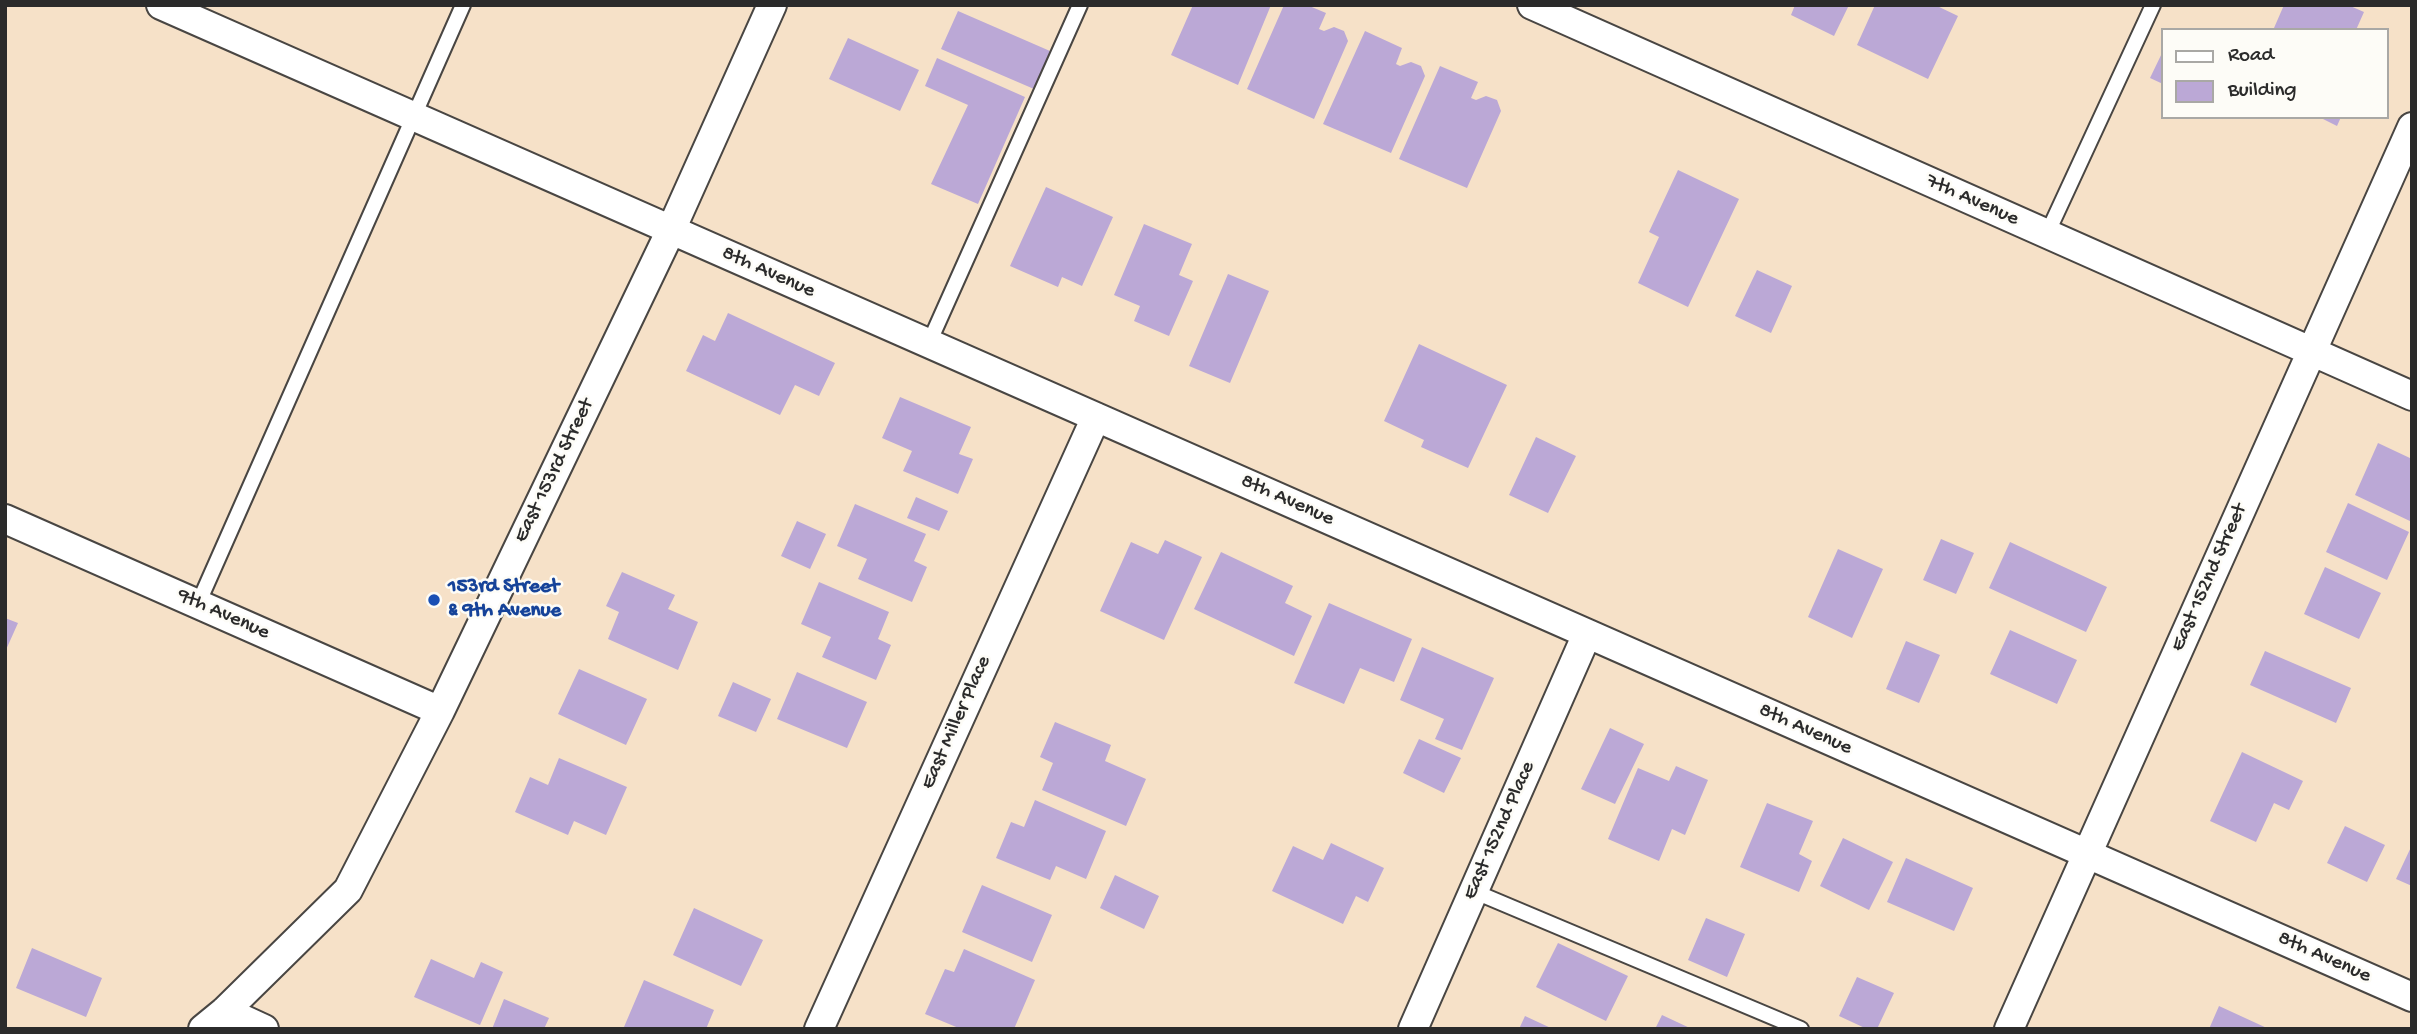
<!DOCTYPE html>
<html>
<head>
<meta charset="utf-8">
<style>
  body { margin:0 }
  #map { position:relative; width:2417px; height:1034px; overflow:hidden; background:#f6e1c8; font-family:"Gochi Hand",sans-serif }
  canvas { display:block }
  .frame { position:absolute; inset:0; border:7px solid #2b2b2b; pointer-events:none }
  .legend { position:absolute; left:2161px; top:28px; width:228px; height:91px; box-sizing:border-box; background:#fdfcf7; border:2px solid #a9a8a5; margin:0; padding:9px 12px; list-style:none; font-size:21px; color:#2b2b2b }
  .legend li { display:flex; align-items:center; gap:14px; height:35px }
  .legend b { width:35px; border:2px solid #a9a8a5 }
</style>
</head>
<body>
<div id="map">
<canvas width="2417" height="1034"></canvas>
<div class="frame"></div>
<ul class="legend">
<li><b style="height:9px;background:#fff"></b>Road</li>
<li><b style="height:19px;background:#bba8d6"></b>Building</li>
</ul>
</div>
<script>
const ctx = document.querySelector('canvas').getContext('2d');
ctx.lineJoin = 'round';
function paint(path, color) {
  ctx.fillStyle = color;
  ctx.fill(path, 'evenodd');
}
function toPath(rows) {
  const path = new Path2D();
  for (const r of rows) {
    path.moveTo(r[0], r[1]);
    for (let i = 2; i < r.length; i += 2) path.lineTo(r[i], r[i + 1]);
  }
  return path;
}
function stroke(path, color, width, dash) {
  ctx.strokeStyle = color;
  ctx.lineWidth = width;
  ctx.lineCap = dash ? 'butt' : 'round';
  ctx.setLineDash(dash || []);
  ctx.stroke(path);
}
function drawText(font, color, halo, rows, align = 'center') {
  ctx.font = font + ' "Gochi Hand",sans-serif';
  ctx.lineWidth = 5;
  ctx.setLineDash([]);
  ctx.textBaseline = 'middle';
  ctx.strokeStyle = halo;
  ctx.fillStyle = color;
  for (const [text, x, y, turn = 0] of rows) {
    ctx.save();
    ctx.translate(x, y);
    ctx.rotate((+turn || 0) * Math.PI / 180);
    ctx.textAlign = isNaN(turn) ? turn : align;
    if (halo) ctx.strokeText(text, 0, 0);
    ctx.fillText(text, 0, 0);
    ctx.restore();
  }
}
paint(toPath([
  [1193,5,1271,5,1238,85,1171,55],
  [1284,5,1307,5,1326,13,1319,29,1324,31,1334,27,1344,31,1348,41,1314,119,1247,89],
  [1795,5,1849,5,1834,36,1791,15],
  [1875,5,1935,5,1958,16,1928,79,1857,45],
  [2284,5,2348,5,2364,12,2356,30,2278,30,2274,28],
  [958,11,1050,51,1034,89,941,49],
  [1365,31,1402,48,1396,64,1400,66,1411,62,1421,66,1425,76,1391,153,1323,124],
  [848,38,919,70,900,111,829,79],
  [2163,51,2163,84,2150,78],
  [937,58,1025,97,978,204,931,184,968,105,925,86],
  [1440,66,1478,82,1471,98,1476,100,1486,96,1497,100,1501,111,1467,188,1399,159],
  [2319,117,2341,117,2337,126],
  [1678,170,1739,199,1688,307,1638,283,1659,237,1649,232],
  [1046,187,1113,217,1082,286,1062,277,1058,287,1010,266],
  [1144,224,1192,244,1179,275,1193,281,1169,336,1134,321,1140,306,1114,295],
  [1757,270,1792,286,1771,333,1735,316],
  [1228,274,1269,291,1230,383,1189,366],
  [728,313,835,363,819,396,795,385,780,415,686,371,703,335,715,341],
  [1419,344,1507,385,1468,468,1421,447,1424,440,1384,421],
  [900,397,971,427,959,454,973,459,958,494,903,471,912,451,882,438],
  [1536,437,1576,456,1548,513,1509,495],
  [2378,443,2412,459,2412,522,2355,495],
  [916,497,948,511,939,531,907,518],
  [2348,503,2409,532,2387,580,2326,552],
  [855,504,926,534,914,561,927,567,912,602,858,579,867,559,837,546],
  [797,521,826,534,810,569,781,556],
  [1941,539,1974,553,1956,594,1923,580],
  [1165,540,1202,557,1164,640,1100,611,1131,542,1158,554],
  [2010,542,2107,587,2086,632,1989,588],
  [1838,549,1883,569,1852,638,1808,617],
  [1221,552,1293,586,1285,603,1312,616,1294,656,1194,609],
  [2325,567,2381,593,2359,639,2304,614],
  [622,572,675,595,668,609,698,622,678,670,608,639,619,612,606,606],
  [819,582,889,612,878,639,891,645,876,680,822,657,831,637,801,624],
  [1329,603,1412,639,1394,682,1360,668,1344,704,1294,683],
  [5,618,18,623,5,652],
  [2010,630,2077,660,2057,704,1990,674],
  [1906,641,1940,655,1919,703,1886,689],
  [1422,647,1494,678,1462,750,1435,739,1444,719,1400,700],
  [2265,651,2351,688,2336,723,2250,685],
  [579,669,647,699,626,745,558,714],
  [797,672,867,702,847,748,777,719],
  [733,682,771,699,756,732,718,716],
  [1055,722,1111,745,1105,761,1146,779,1126,826,1042,790,1053,763,1040,757],
  [1610,728,1644,744,1615,804,1581,789],
  [1419,739,1461,758,1444,793,1403,773],
  [2242,752,2303,781,2289,810,2274,803,2256,842,2210,821],
  [559,758,627,787,606,835,574,821,568,835,515,812,530,777,548,785],
  [1676,766,1708,780,1685,835,1672,829,1659,861,1608,839,1638,768,1669,781],
  [1035,800,1106,831,1086,879,1056,866,1050,880,996,858,1011,822,1024,827],
  [1767,803,1813,821,1799,854,1812,861,1799,892,1740,867],
  [2345,826,2385,845,2367,882,2327,863],
  [1843,838,1893,862,1869,910,1820,886],
  [1331,843,1384,868,1368,902,1356,896,1343,924,1272,891,1293,846,1323,860],
  [2412,845,2412,886,2396,879],
  [1906,858,1973,888,1954,931,1887,902],
  [1115,875,1159,896,1144,929,1100,908],
  [982,885,1052,915,1032,962,962,932],
  [694,908,763,940,741,986,673,955],
  [1706,918,1745,934,1727,977,1688,960],
  [1558,943,1628,976,1606,1021,1536,987],
  [32,948,102,978,86,1017,16,988],
  [964,949,1035,980,1014,1029,961,1029,925,1014,945,969,954,972],
  [431,959,474,978,481,962,503,972,480,1025,414,997],
  [1857,977,1894,993,1877,1029,1867,1029,1839,1016],
  [644,980,714,1010,706,1029,624,1027],
  [504,999,549,1018,544,1029,492,1029],
  [2219,1006,2269,1029,2209,1029],
  [1662,1015,1692,1029,1655,1029],
  [1525,1016,1553,1029,1519,1029]
]), '#bba8d6');
const lane = toPath([
  [2047,234,2153,5],
  [929,343,1080,5],
  [198,604,463,5],
  [1473,891,1801,1029]
]);
const street = toPath([
  [161,5,2412,997],
  [1532,5,2412,396],
  [5,519,440,711],
  [225,1011,264,1029],
  [203,1029,225,1011,348,890,440,711,671,230,772,5],
  [819,1029,1096,417],
  [1413,1029,1587,634],
  [2009,1029,2412,127]
]);
stroke(lane, '#494643', 18);
stroke(street, '#494643', 32);
stroke(lane, '#fff', 14);
stroke(street, '#fff', 28);
for (const [x, y, r, color] of [
  [434,600,7,"#1a4fb4"]
]) {
  const dot = new Path2D();
  dot.arc(x, y, r, 0, 2 * Math.PI);
  ctx.fillStyle = color;
  ctx.fill(dot);
  stroke(dot, '#fdfcf7', 2.5);
}
drawText('21px', '#2b2b2b', '#fdfcf7', [
  ["7th Avenue",1972,201,24],
  ["8th Avenue",768,273,24],
  ["East 153rd Street",555,471,-64],
  ["8th Avenue",1287,501,24],
  ["East 152nd Street",2210,578,-66],
  ["9th Avenue",223,615,24],
  ["East Miller Place",957,723,-66],
  ["8th Avenue",1805,730,24],
  ["East 152nd Place",1500,831,-66],
  ["8th Avenue",2324,958,24]
]);
drawText('bold 21px', '#164399', '#fdfcf7', [
  ["153rd Street",448,588],
  ["& 9th Avenue",448,612]
], 'left');
</script>
</body>
</html>
